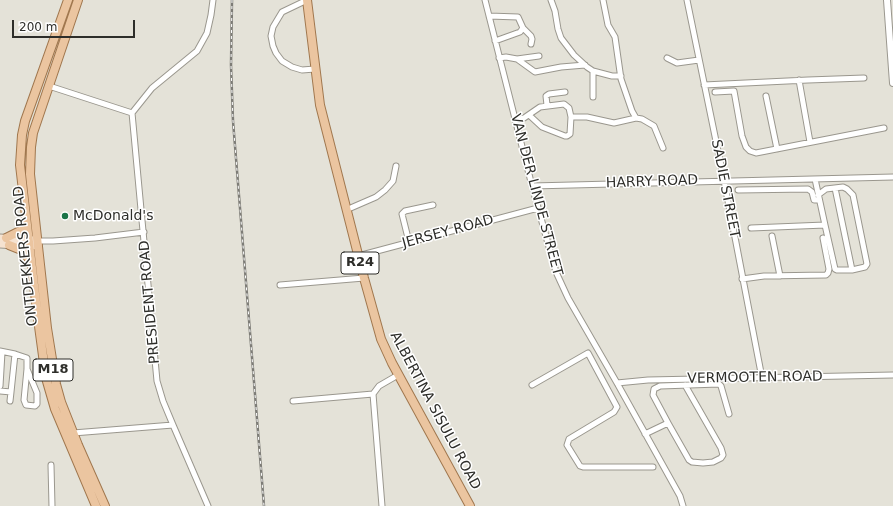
<!DOCTYPE html>
<html>
<head>
<meta charset="utf-8">
<style>
  body { margin:0 }
  #map { position:relative; width:893px; height:506px; overflow:hidden; background:#e4e2d8; font-family:"DejaVu Sans",sans-serif }
  canvas { display:block }
  .scale { position:absolute; left:12px; top:20px; width:123px; height:18px; box-sizing:border-box; border:2px solid #2e2e2a; border-top:0; padding-left:5px; font-size:12px; line-height:14px; white-space:nowrap; color:#2e2e2a; -webkit-text-stroke:3px #fff; paint-order:stroke }
</style>
</head>
<body>
<div id="map">
<canvas width="893" height="506"></canvas>
<div class="scale">200 m</div>
</div>
<script>
const ctx = document.querySelector('canvas').getContext('2d');
ctx.lineJoin = 'round';
function toPath(rows) {
  const path = new Path2D();
  for (const r of rows) {
    path.moveTo(r[0], r[1]);
    for (let i = 2; i < r.length; i += 2) path.lineTo(r[i], r[i + 1]);
  }
  return path;
}
function stroke(path, color, width, dash) {
  ctx.strokeStyle = color;
  ctx.lineWidth = width;
  ctx.lineCap = dash ? 'butt' : 'round';
  ctx.setLineDash(dash || []);
  ctx.stroke(path);
}
function drawText(font, color, halo, rows, align = 'center') {
  ctx.font = font + ' "DejaVu Sans",sans-serif';
  ctx.lineWidth = 3;
  ctx.setLineDash([]);
  ctx.textBaseline = 'middle';
  ctx.strokeStyle = halo;
  ctx.fillStyle = color;
  for (const [text, x, y, turn = 0] of rows) {
    ctx.save();
    ctx.translate(x, y);
    ctx.rotate((+turn || 0) * Math.PI / 180);
    ctx.textAlign = isNaN(turn) ? turn : align;
    if (halo) ctx.strokeText(text, 0, 0);
    ctx.fillText(text, 0, 0);
    ctx.restore();
  }
}
const minor = toPath([
  [307,0,282,12,273,27,271,36,273,46,276,53,282,61,292,67,302,70,315,69],
  [485,0,532,186,556,272,568,298,617,383,680,496,683,506],
  [551,0,555,11,558,29,561,38,574,55,587,67,593,71,612,76,621,76],
  [603,0,608,25,615,37,621,79,632,111,636,118],
  [687,0,724,180,762,378],
  [489,16,518,17,523,28,520,32,495,41],
  [523,28,531,36,532,39,531,44],
  [499,58,506,57,517,59,535,72,561,67,585,65],
  [667,58,677,63,699,60],
  [517,59,539,56],
  [799,80,810,142],
  [704,85,808,80,864,78],
  [49,86,132,113],
  [715,92,734,91,742,136,746,147,750,151,756,153,884,128],
  [766,96,777,149],
  [593,97,593,71],
  [547,105,546,96,549,94,565,92],
  [571,117,587,117,614,123,636,118,642,119,654,126,663,148],
  [516,120,524,118,540,107,564,104,569,108,571,117,570,134,567,136,565,136,542,127,529,115],
  [532,186,893,177],
  [835,188,852,270],
  [738,190,808,189,812,192,814,200,819,200],
  [818,195,826,189,843,187,847,189,853,195,867,264,865,267,852,270,837,270,835,269,825,225],
  [346,210,376,197,385,190,393,181,396,166],
  [751,228,825,225,815,179],
  [772,236,780,276],
  [37,241,53,241,95,238,144,232],
  [409,242,402,214,405,211,433,205],
  [358,256,538,208],
  [742,279,764,276,826,275,828,273,829,269,823,238],
  [280,285,364,278],
  [0,351,15,354,27,358,27,369,24,400,26,405,35,406,37,404,37,393,27,369],
  [617,383,648,380,893,375],
  [532,385,588,353,617,407,614,412,569,439,567,445,580,466,583,467,653,467],
  [0,386,2,352],
  [0,391,11,392,15,354],
  [10,401,11,392],
  [293,401,373,394],
  [668,423,689,460,692,462,703,463,713,462,721,458,723,455,721,448,685,385],
  [73,433,173,425],
  [645,434,668,423,653,395,654,389,660,386,719,384,721,386,729,414],
  [51,465,52,506],
  [208,506,173,425,163,401,157,381,132,113,152,88,197,51,207,33,211,15,213,0],
  [382,506,373,394,379,386,398,375]
]);
const tertiary = toPath([
  [887,0,893,83]
]);
const secondary = toPath([
  [0,238,34,240],
  [0,244,30,246,38,245]
]);
const primary = toPath([
  [68,0,25,121,22,135,20,165,38,319,46,378,55,409,96,506],
  [78,0,33,133,31,147,30,174,47,328,56,384,61,402,78,445,105,506],
  [307,0,320,105,364,278,381,339,392,363,470,506],
  [6,238,22,230,24,227,25,220],
  [9,245,24,251,30,261]
]);
stroke(minor, '#9a978e', 7);
stroke(tertiary, '#9a978e', 8);
stroke(secondary, '#9a978e', 9);
stroke(primary, '#a0774e', 10);
stroke(minor, '#fff', 5);
stroke(tertiary, '#fff', 6);
stroke(secondary, '#f5e2d0', 7);
stroke(primary, '#ebc5a0', 8);
const rail = toPath([
  [232,0,231,65,233,121,264,506]
]);
stroke(rail, '#7d7c76', 2.5);
stroke(rail, '#fff', 1, [3]);
for (const [x, y, r, color] of [
  [65,216,4,"#1a7448"]
]) {
  const dot = new Path2D();
  dot.arc(x, y, r, 0, 2 * Math.PI);
  ctx.fillStyle = color;
  ctx.fill(dot);
  stroke(dot, '#fff', 1.5);
}
for (const [x, y, w] of [
  [360,263,38],
  [53,370,40]
]) {
  const box = new Path2D();
  box.roundRect(x - w / 2, y - 11, w, 22, 3);
  ctx.fillStyle = '#fff';
  ctx.fill(box);
  stroke(box, '#2e2e2a', 1);
}
drawText('bold 13px', '#2e2e2a', null, [
  ["R24",360,263],
  ["M18",53,370]
]);
drawText('14px', '#2e2e2a', '#fff', [
  ["HARRY ROAD",652,182,-2],
  ["SADIE STREET",725,189,79],
  ["VAN DER LINDE STREET",536,195,75],
  ["JERSEY ROAD",448,232,-15],
  ["ONTDEKKERS ROAD",26,256,-96],
  ["PRESIDENT ROAD",150,302,-95],
  ["VERMOOTEN ROAD",755,378,-1],
  ["ALBERTINA SISULU ROAD",435,411,62]
]);
drawText('14px', '#2e2e2a', '#fff', [
  ["McDonald's",73,216]
], 'left');
</script>
</body>
</html>
